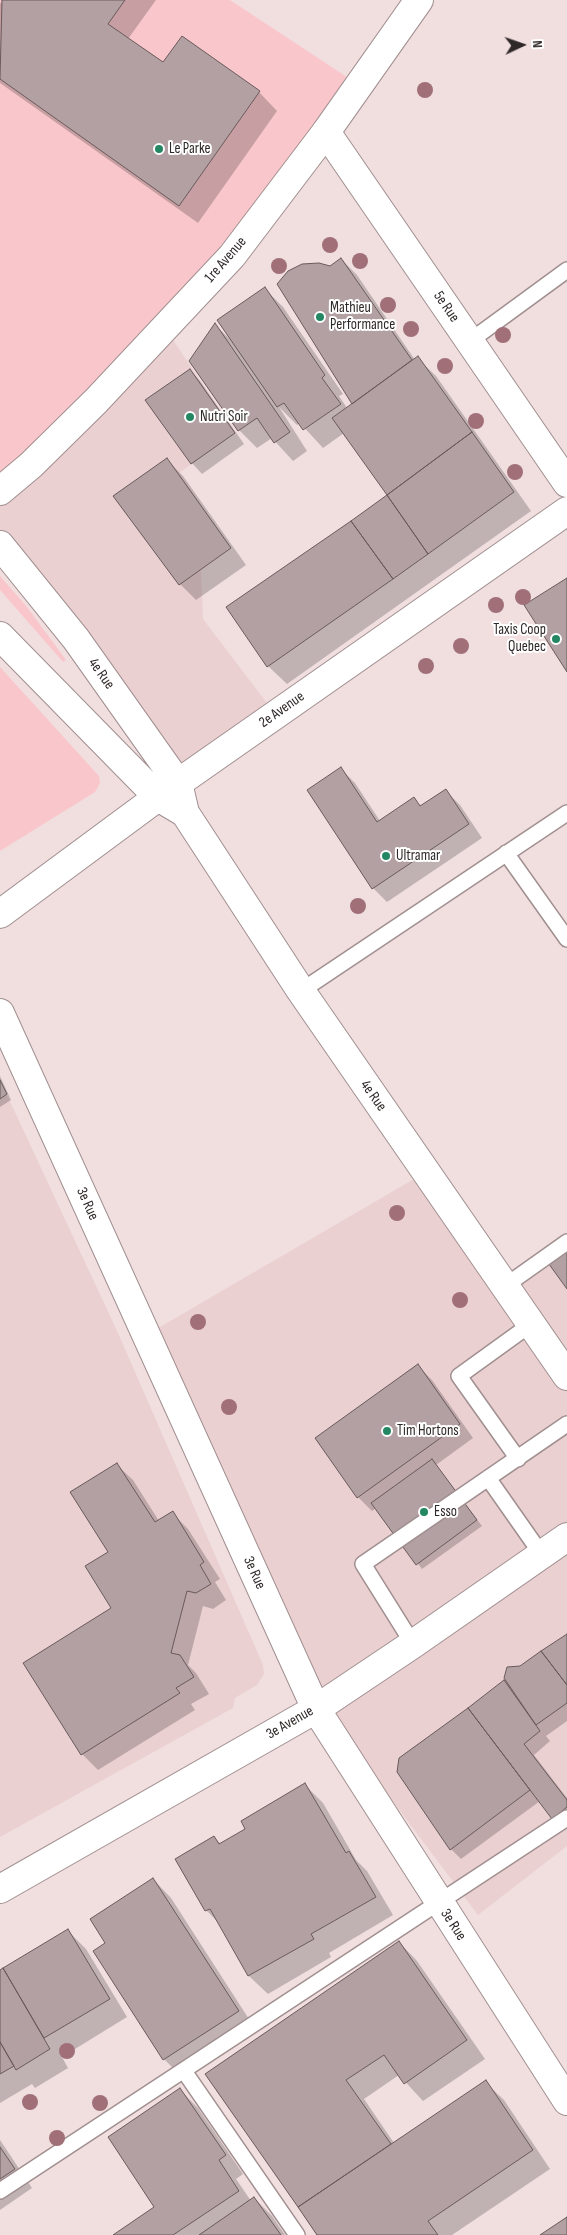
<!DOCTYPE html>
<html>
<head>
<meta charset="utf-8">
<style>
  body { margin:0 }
  #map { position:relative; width:567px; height:2235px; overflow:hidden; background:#f1dedf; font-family:"Sofia Sans Condensed",sans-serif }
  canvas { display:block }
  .north { position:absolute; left:497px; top:20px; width:50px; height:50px; -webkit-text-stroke:4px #fff; paint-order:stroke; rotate:87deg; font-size:14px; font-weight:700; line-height:20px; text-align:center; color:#2f2828 }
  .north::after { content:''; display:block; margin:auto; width:18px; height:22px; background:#2f2828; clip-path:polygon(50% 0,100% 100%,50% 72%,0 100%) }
</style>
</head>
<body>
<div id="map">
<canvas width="567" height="2235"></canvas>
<div class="north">N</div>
</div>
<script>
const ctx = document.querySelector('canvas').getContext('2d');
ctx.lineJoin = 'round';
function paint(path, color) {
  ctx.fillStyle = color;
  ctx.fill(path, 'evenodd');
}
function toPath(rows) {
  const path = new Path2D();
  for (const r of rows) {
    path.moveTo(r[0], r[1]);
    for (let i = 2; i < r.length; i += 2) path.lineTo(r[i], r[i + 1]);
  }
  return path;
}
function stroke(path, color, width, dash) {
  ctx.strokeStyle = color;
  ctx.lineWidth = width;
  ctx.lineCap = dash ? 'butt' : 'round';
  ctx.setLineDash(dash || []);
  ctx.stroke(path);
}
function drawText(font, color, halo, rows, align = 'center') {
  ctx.font = font + ' "Sofia Sans Condensed",sans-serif';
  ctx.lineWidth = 4;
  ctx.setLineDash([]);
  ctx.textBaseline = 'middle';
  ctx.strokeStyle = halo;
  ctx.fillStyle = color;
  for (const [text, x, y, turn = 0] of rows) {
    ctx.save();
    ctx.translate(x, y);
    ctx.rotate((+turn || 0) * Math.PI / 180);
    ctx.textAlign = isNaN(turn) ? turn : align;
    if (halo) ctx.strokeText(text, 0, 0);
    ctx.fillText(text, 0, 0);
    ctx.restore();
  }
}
paint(toPath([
  [165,328,235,433,179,473,231,548,201,569,203,619,276,715,178,783,0,546,0,491],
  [0,1080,118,1333,263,1665,264,1674,257,1685,235,1698,233,1708,0,1837],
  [426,1172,505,1286,567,1242,567,1846,478,1915,323,1708,148,1334]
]), '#ebd0d2');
paint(toPath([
  [0,0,230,0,359,85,232,256,0,491],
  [0,576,27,607,66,660,63,662,0,590],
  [0,667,99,776,100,783,95,792,0,851]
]), '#f9c7cb');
paint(toPath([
  [3,0,156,0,128,39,163,64,259,92,277,111,198,223,0,83,0,4],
  [341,259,357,275,415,360,417,358,436,376,531,511,287,684,268,666,389,495,344,433,323,448,300,423,297,425,279,407,307,451,293,461,272,438,257,448,239,430,215,325,230,339,265,289,283,307,343,394,339,396,347,408,353,404,330,267],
  [190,370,200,381,244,444,202,474,192,463,147,400],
  [167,460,183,476,246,565,196,600,180,584],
  [341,769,355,783,380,821,414,799,422,807,446,791,460,805,482,838,387,902,373,888],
  [0,1076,11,1100,0,1107],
  [418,1366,432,1380,473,1438,436,1465,482,1526,422,1569,376,1508,372,1511,358,1497],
  [116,1464,133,1480,159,1521,172,1513,188,1529,220,1579,215,1582,226,1600,213,1609,203,1606,188,1665,196,1673,209,1694,191,1704,195,1710,98,1770,82,1754,113,1608,110,1553],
  [567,1635,567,1721,546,1736,550,1741,534,1755,567,1798,567,1825,563,1828,540,1801,461,1859,451,1849,400,1759,505,1681,508,1668,521,1668],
  [305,1785,323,1803,356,1860,367,1871,393,1915,329,1953,331,1957,268,1994,249,1976,219,1923,206,1910,214,1837,221,1844,247,1829],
  [153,1879,171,1898,256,2030,183,2078,164,2059,95,1951,107,1943],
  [68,1931,86,1949,127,2017,62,2057,68,2068,35,2088,32,2084,0,2103,0,1971],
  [399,1942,417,1961,485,2059,423,2101,399,2075,364,2099,394,2143,485,2082,504,2100,550,2169,452,2235,317,2235,207,2074],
  [180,2090,198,2108,243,2174,236,2179,251,2201,254,2198,272,2216,285,2235,115,2235,156,2207],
  [0,2140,32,2188,0,2210]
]), '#0003');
const building = toPath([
  [2,0,125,0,108,24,163,62,182,36,260,91,179,206,0,79,2,0],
  [341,258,412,360,352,404,277,284,288,271,302,264,319,263,330,266,341,258],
  [265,287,325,375,322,378,341,404,303,430,284,403,277,407,217,320,265,287],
  [215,323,290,432,274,443,257,418,238,431,189,361,215,323],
  [418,356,472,432,387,495,332,418,418,356],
  [190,369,235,433,191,464,145,400,190,369],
  [472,432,514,492,428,554,387,495,472,432],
  [167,458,231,548,179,585,113,496,167,458],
  [387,495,428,554,393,579,351,521,387,495],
  [351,521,393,579,267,667,226,607,351,521],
  [567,578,567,672,524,605,567,578],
  [341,767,377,822,414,797,420,806,446,789,469,824,372,889,307,790,341,767],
  [0,1080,7,1094,0,1099,0,1080],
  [567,1245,567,1289,546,1260,567,1245],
  [418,1364,460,1424,357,1498,315,1438,418,1364],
  [432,1459,477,1520,416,1565,371,1503,432,1459],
  [117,1463,155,1522,173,1511,204,1562,200,1565,211,1584,196,1593,187,1591,171,1653,180,1655,194,1677,176,1688,180,1693,81,1755,23,1663,111,1608,85,1566,108,1552,70,1492,117,1463],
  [567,1634,567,1685,541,1651,567,1634],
  [541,1651,567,1685,567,1703,536,1725,504,1678,507,1667,520,1666,541,1651],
  [504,1680,540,1731,524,1744,567,1800,567,1807,552,1819,468,1708,504,1680],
  [468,1708,530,1790,450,1850,397,1772,399,1758,468,1708],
  [305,1783,346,1853,349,1851,376,1897,311,1934,314,1939,248,1976,210,1909,205,1911,175,1859,214,1836,219,1844,245,1829,241,1821,305,1783],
  [153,1878,239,2011,163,2060,93,1951,105,1943,90,1919,153,1878],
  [68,1929,110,1999,44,2038,3,1968,68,1929],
  [399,1941,467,2040,404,2084,384,2055,346,2080,391,2144,298,2207,205,2074,399,1941],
  [3,1968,50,2049,16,2070,0,2042,0,1970,3,1968],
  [0,2042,14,2066,0,2074,0,2042],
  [486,2080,533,2150,428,2221,438,2235,317,2235,298,2207,486,2080],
  [180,2088,226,2155,219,2160,239,2191,173,2235,113,2235,154,2207,108,2137,180,2088],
  [0,2147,15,2169,0,2179,0,2147],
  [254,2197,281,2235,199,2235,254,2197],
  [567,2217,567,2235,540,2235,567,2217]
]);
paint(building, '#b2a0a2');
stroke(building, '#6a5a5b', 1);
const lane = toPath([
  [470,341,567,270],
  [506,853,567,939],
  [301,991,567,813],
  [505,1286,567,1242],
  [518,1459,459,1376,531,1324],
  [488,1478,542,1555],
  [413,1644,363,1564,567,1424],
  [184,2071,297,2235],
  [0,2191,567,1818]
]);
const street = toPath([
  [326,132,567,483],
  [0,914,158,797,567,511],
  [0,1013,316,1709,567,2101]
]);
const secondary = toPath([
  [0,491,31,465,96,401,232,256,326,132,419,0],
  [0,545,76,639,178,783,185,813,301,991,567,1376],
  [0,636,158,797,185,813],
  [0,1889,316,1709,413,1644,567,1537]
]);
stroke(lane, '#a18f90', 18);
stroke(street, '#a18f90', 30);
stroke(secondary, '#a18f90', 30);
stroke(lane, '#fff', 15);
stroke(street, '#fff', 28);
stroke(secondary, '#fff', 28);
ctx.fillStyle = '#a06f78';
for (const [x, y] of [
  [425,90],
  [330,245],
  [360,261],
  [279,266],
  [388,305],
  [411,329],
  [503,335],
  [445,366],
  [476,421],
  [515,472],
  [523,597],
  [496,605],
  [461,646],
  [426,666],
  [358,906],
  [397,1213],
  [460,1300],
  [198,1322],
  [229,1407],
  [67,2051],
  [30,2102],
  [100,2103],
  [57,2138]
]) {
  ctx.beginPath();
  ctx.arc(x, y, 8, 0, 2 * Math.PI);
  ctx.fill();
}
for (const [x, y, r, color] of [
  [159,149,5,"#238761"],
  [320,317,5,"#238761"],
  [190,417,5,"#238761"],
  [556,639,5,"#238761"],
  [386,856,5,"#238761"],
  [387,1431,5,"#238761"],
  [424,1512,5,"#238761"]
]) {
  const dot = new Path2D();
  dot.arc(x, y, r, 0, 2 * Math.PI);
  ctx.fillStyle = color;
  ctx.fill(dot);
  stroke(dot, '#fff', 2);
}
drawText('15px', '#2f2828', '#fff', [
  ["Le Parke",169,149],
  ["Mathieu",330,308],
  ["Performance",330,325],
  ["Nutri Soir",200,417],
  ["Taxis Coop",546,630,"right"],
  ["Quebec",546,647,"right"],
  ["Ultramar",396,856],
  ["Tim Hortons",397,1431],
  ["Esso",434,1512]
], 'left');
drawText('15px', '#2f2828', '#fff', [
  ["1re Avenue",226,260,-49],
  ["5e Rue",446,307,56],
  ["4e Rue",101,674,55],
  ["2e Avenue",282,710,-35],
  ["4e Rue",373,1096,55],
  ["3e Rue",87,1204,66],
  ["3e Rue",254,1573,66],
  ["3e Avenue",290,1723,-30],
  ["3e Rue",453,1925,57]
]);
</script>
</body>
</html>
